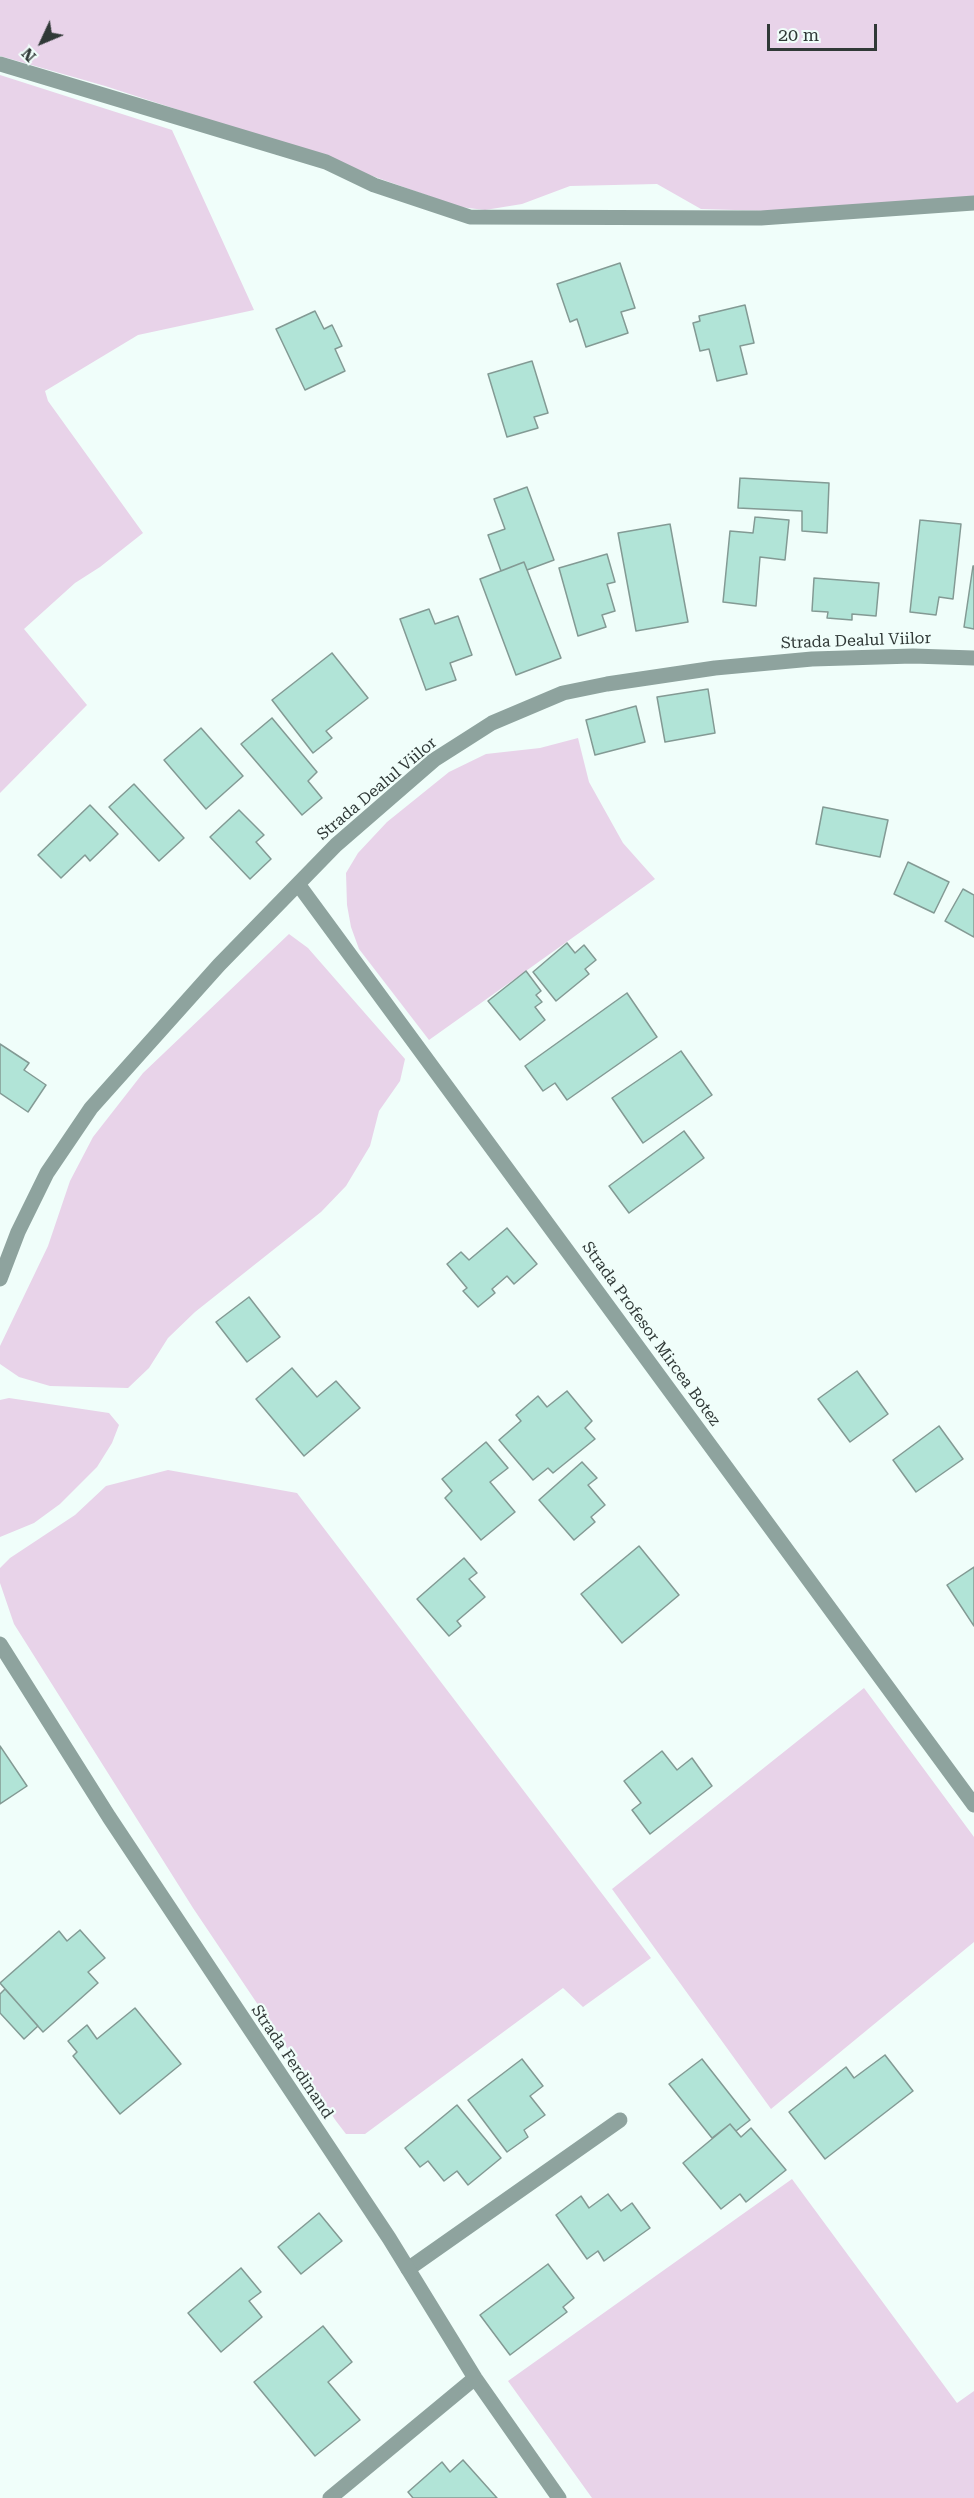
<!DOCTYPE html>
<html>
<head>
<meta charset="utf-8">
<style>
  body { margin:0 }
  #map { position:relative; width:974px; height:2498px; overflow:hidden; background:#f0fefa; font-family:"Roboto Serif",serif }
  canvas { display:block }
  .north { position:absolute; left:12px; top:12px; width:60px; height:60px; -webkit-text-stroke:4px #f0fefa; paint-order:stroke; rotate:226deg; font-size:16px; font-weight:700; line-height:24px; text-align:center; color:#303937 }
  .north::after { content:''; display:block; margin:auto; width:21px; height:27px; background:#303937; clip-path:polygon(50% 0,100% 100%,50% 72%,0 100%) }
  .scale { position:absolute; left:767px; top:24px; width:110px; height:27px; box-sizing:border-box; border:3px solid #303937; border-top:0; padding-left:8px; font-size:18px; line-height:21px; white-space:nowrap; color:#303937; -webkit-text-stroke:4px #f0fefa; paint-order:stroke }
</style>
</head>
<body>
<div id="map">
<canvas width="974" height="2498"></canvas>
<div class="north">N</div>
<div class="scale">20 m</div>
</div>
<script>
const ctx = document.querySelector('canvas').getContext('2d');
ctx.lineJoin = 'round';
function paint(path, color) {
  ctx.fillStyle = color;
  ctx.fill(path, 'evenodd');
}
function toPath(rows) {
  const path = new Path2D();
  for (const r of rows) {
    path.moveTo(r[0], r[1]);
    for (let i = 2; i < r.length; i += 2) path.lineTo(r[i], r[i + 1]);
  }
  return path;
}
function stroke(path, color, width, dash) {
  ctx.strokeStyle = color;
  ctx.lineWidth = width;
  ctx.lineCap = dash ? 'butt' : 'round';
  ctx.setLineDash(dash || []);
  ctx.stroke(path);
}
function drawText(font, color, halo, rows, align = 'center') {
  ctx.font = font + ' "Roboto Serif",serif';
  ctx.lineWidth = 4.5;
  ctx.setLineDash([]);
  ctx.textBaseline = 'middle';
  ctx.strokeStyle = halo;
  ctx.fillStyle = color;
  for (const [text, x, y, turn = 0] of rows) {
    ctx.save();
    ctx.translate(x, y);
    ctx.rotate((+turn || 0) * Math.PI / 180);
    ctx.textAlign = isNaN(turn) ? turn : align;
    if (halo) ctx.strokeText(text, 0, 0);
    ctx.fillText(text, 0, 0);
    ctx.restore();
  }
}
paint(toPath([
  [0,0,974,0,974,197,769,211,701,209,657,184,570,186,522,204,485,210,460,207,262,137,105,86,0,56],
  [0,75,172,130,254,310,138,335,45,391,48,401,143,533,100,567,75,583,24,629,87,705,0,793],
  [578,738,589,782,623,843,655,879,429,1040,359,949,351,927,347,905,346,873,358,853,387,822,449,772,486,754,540,748],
  [289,934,308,948,405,1059,400,1081,379,1111,370,1146,346,1186,321,1212,195,1312,168,1338,149,1368,128,1388,50,1386,19,1377,0,1364,0,1346,48,1246,70,1181,93,1137,143,1073],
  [9,1398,109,1413,119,1425,112,1443,97,1467,60,1504,34,1523,0,1537,0,1400],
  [168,1470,297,1493,651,1958,583,2007,563,1988,365,2134,346,2134,336,2121,193,1908,14,1624,0,1583,0,1568,10,1558,75,1515,106,1486],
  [864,1688,974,1837,974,1942,771,2109,612,1889],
  [792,2179,957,2403,974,2391,974,2498,592,2498,508,2381]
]), '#e8d3e9');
const building = toPath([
  [620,263,635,308,621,312,628,333,586,347,577,319,570,322,557,284,620,263],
  [745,305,754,343,740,346,747,374,717,381,709,349,700,351,693,323,700,321,699,316,745,305],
  [315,311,324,329,332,325,342,346,335,349,345,371,305,390,276,329,315,311],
  [532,361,548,413,534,417,538,428,507,437,488,374,532,361],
  [740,478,829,483,827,533,802,531,802,511,738,508,740,478],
  [527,487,554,560,527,570,524,562,501,571,488,535,505,529,494,499,527,487],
  [755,517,789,520,785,560,760,557,756,606,723,602,730,531,753,533,755,517],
  [920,520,961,524,953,599,939,597,936,615,910,612,920,520],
  [670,524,688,622,636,631,618,533,670,524],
  [607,554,615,582,607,584,615,611,602,615,606,627,578,636,559,568,607,554],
  [524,562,561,658,516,675,480,579,524,562],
  [973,566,974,566,974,629,964,627,973,566],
  [814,578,879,583,876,616,852,614,852,620,827,618,828,612,812,611,814,578],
  [429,609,435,624,458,616,472,655,450,663,456,680,426,690,400,619,429,609],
  [332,653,368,698,326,731,332,738,313,753,272,700,332,653],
  [708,689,715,733,665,742,657,697,708,689],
  [636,706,645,742,595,755,586,720,636,706],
  [272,718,317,772,308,781,322,798,302,815,241,744,272,718],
  [201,728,243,776,206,809,164,760,201,728],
  [134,784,184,838,159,861,109,807,134,784],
  [90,805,118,834,90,861,85,855,61,878,38,855,90,805],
  [823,807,888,820,880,857,816,844,823,807],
  [239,810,264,835,256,842,271,859,250,879,210,837,239,810],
  [908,862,949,882,934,913,894,894,908,862],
  [963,889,974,895,974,937,945,921,963,889],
  [567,943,575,953,584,945,596,960,585,969,589,974,556,1001,533,972,567,943],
  [526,971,541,991,536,995,542,1002,535,1007,545,1020,520,1040,488,1001,526,971],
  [627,993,657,1037,567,1100,555,1083,543,1091,525,1066,627,993],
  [0,1044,29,1063,24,1070,46,1085,28,1112,0,1093,0,1044],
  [681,1051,712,1095,643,1143,612,1098,681,1051],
  [684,1131,704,1158,629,1213,609,1186,684,1131],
  [507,1228,537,1264,514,1284,507,1276,492,1289,495,1293,478,1307,463,1291,467,1288,447,1264,461,1252,469,1260,507,1228],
  [249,1297,280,1337,247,1362,216,1322,249,1297],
  [292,1368,317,1397,336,1381,360,1408,304,1456,256,1399,292,1368],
  [857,1371,888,1414,850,1442,818,1399,857,1371],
  [567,1391,592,1421,585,1428,595,1439,553,1473,548,1468,533,1480,499,1440,521,1421,516,1415,538,1396,547,1407,567,1391],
  [939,1426,963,1459,916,1492,893,1460,939,1426],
  [486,1442,508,1468,490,1482,515,1512,481,1540,445,1498,452,1491,442,1479,486,1442],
  [582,1462,597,1478,588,1485,605,1505,591,1517,595,1522,574,1540,539,1500,582,1462],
  [639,1546,679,1595,622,1643,581,1594,639,1546],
  [464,1558,477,1573,469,1579,485,1597,457,1621,461,1626,449,1636,417,1599,464,1558],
  [974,1567,974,1626,947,1585,974,1567],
  [0,1746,27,1786,0,1804,0,1746],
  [662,1751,677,1770,692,1758,712,1786,650,1834,632,1810,641,1803,624,1781,662,1751],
  [80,1930,105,1958,88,1972,98,1983,43,2032,0,1983,59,1931,67,1941,80,1930],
  [5,1989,38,2026,24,2039,0,2013,0,1994,5,1989],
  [135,2008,181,2064,120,2114,73,2056,77,2052,68,2041,87,2025,97,2039,135,2008],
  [885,2055,913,2091,825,2159,789,2112,846,2067,854,2078,885,2055],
  [522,2059,543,2086,530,2096,545,2115,524,2130,528,2137,507,2152,468,2100,522,2059],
  [702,2059,750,2120,736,2131,730,2124,712,2138,669,2084,702,2059],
  [457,2105,501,2158,468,2185,457,2171,444,2181,428,2161,420,2167,405,2148,457,2105],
  [730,2124,741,2137,751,2128,786,2170,746,2202,740,2194,721,2209,683,2163,730,2124],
  [608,2194,621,2211,632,2203,650,2228,604,2261,598,2251,587,2259,556,2215,581,2196,589,2208,608,2194],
  [319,2213,342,2241,301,2274,278,2247,319,2213],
  [548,2264,574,2298,563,2307,567,2312,510,2355,480,2315,548,2264],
  [241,2268,261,2292,249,2301,262,2317,221,2352,188,2313,241,2268],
  [323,2326,352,2362,328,2382,360,2420,315,2456,254,2382,323,2326],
  [463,2460,497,2498,413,2498,408,2492,442,2462,450,2472,463,2460]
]);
paint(building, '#b1e4d7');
stroke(building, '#839a94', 1.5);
stroke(toPath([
  [408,2269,620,2120]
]), '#8ea39e', 15);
stroke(toPath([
  [0,64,326,162,374,185,470,217,761,218,974,203],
  [298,884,974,1805],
  [0,1279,18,1232,47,1173,91,1108,219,965,336,845,434,760,467,739,492,723,563,693,607,684,715,668,812,659,913,656,974,658],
  [0,1644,109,1817,389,2238,475,2378,559,2498],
  [330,2498,475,2378]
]), '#8ea39e', 15);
drawText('16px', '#303937', '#f0fefa', [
  ["Strada Dealul Viilor",856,641,-2],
  ["Strada Dealul Viilor",377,789,-40],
  ["Strada Profesor Mircea Botez",651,1334,54],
  ["Strada Ferdinand",292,2062,56]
]);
</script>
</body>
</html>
